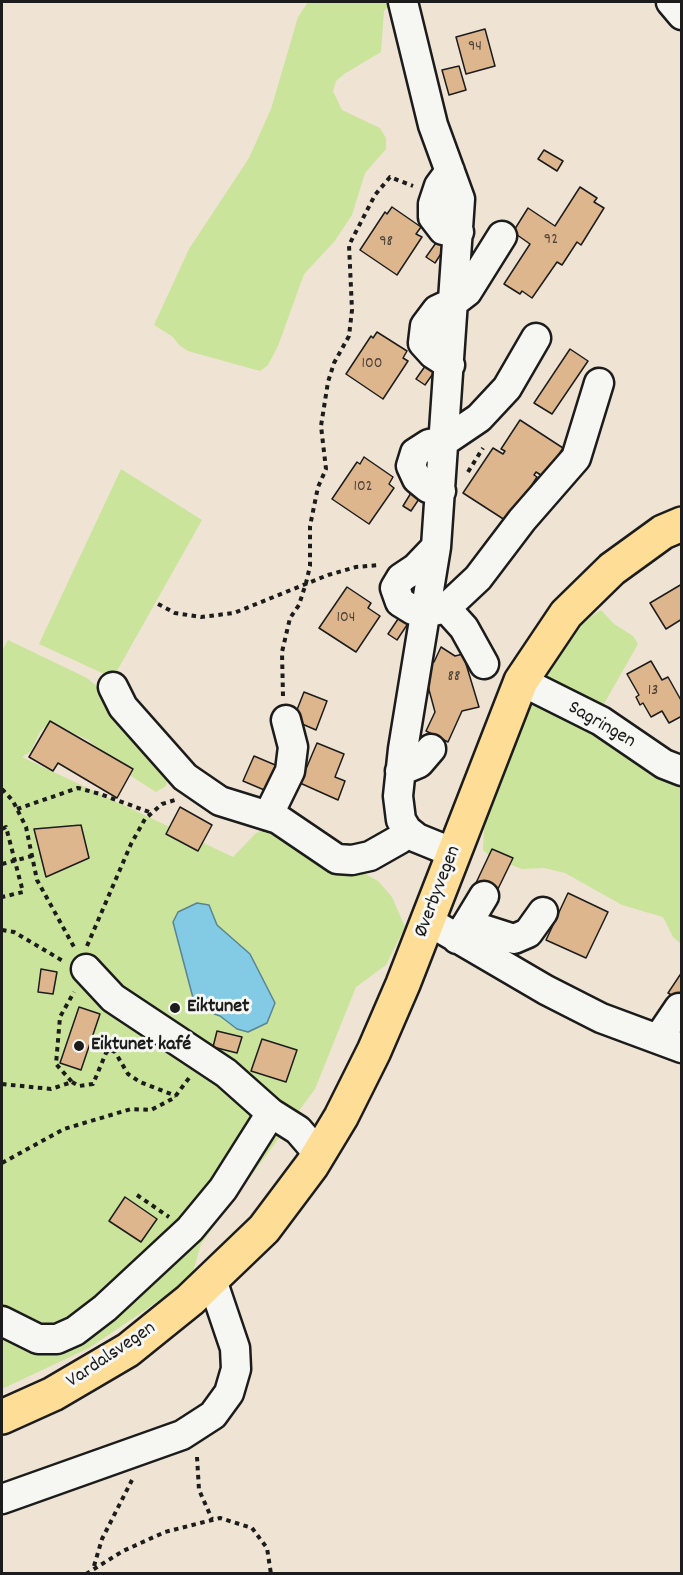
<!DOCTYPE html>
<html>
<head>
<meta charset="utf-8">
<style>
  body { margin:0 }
  #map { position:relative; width:683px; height:1575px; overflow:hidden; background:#efe3d4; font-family:Dekko,sans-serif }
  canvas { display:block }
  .frame { position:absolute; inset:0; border:3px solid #1c1c1c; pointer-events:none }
</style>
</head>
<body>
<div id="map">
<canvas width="683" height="1575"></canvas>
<div class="frame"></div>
</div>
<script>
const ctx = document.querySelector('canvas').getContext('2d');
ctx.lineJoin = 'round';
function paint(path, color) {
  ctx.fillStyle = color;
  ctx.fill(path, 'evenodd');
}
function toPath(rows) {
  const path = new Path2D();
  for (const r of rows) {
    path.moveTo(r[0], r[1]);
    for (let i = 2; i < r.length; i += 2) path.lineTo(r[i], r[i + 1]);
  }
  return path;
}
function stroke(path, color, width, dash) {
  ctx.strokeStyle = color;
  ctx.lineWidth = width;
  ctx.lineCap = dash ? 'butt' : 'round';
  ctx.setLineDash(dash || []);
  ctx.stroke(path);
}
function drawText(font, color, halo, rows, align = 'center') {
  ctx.font = font + ' Dekko,sans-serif';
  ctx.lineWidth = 6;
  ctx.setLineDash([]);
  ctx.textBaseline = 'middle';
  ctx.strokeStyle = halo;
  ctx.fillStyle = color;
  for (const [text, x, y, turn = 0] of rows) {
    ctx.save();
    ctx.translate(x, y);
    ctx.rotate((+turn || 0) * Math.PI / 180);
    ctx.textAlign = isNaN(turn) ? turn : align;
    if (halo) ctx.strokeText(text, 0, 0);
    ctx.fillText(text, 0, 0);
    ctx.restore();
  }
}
paint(toPath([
  [308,2,392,2,384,11,381,52,344,74,336,81,333,91,342,110,380,128,386,138,386,149,365,173,352,215,334,242,304,274,278,346,268,365,260,371,188,351,179,345,173,337,154,325,189,249,249,158,271,109,298,17],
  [121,469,202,520,113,678,39,644],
  [601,610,614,624,633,636,638,644,601,709,681,768,681,944,673,937,663,917,622,905,565,873,544,868,522,869,491,857,483,850,484,829,498,777,501,746,553,653,583,622],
  [8,640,87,678,112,699,168,776,166,786,156,792,120,769,88,740,59,726,48,724,40,732,31,751,22,757,233,857,256,833,275,824,378,881,392,897,405,927,386,965,356,987,315,1089,201,1244,191,1279,89,1348,2,1389,2,651]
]), '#cae49b');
const water = toPath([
  [197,903,209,905,217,925,250,954,275,1003,267,1023,248,1032,237,1029,220,1016,209,1012,197,1013,173,922,178,912,197,903]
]);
paint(water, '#83cae4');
stroke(water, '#5a8494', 1.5);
const building = toPath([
  [485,29,495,66,466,74,456,37,485,29],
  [459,66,466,90,449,95,442,70,459,66],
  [544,150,563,161,557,171,538,159,544,150],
  [580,187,597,198,594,202,604,208,581,245,577,242,562,265,557,262,532,298,522,291,520,294,504,284,530,244,513,232,528,208,555,226,580,187],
  [392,207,421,227,416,234,422,237,397,275,360,250,385,212,387,214,392,207],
  [438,240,446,246,435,263,426,257,438,240],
  [377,332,407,351,403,358,408,361,383,399,346,374,371,336,373,338,377,332],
  [570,349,588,361,552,414,534,403,570,349],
  [428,362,437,368,425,385,416,379,428,362],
  [520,420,563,448,544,477,536,472,534,475,537,477,508,522,463,493,493,448,503,454,505,451,501,449,520,420],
  [364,457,393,477,389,484,394,488,369,524,332,499,357,462,360,464,364,457],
  [414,488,423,493,411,511,403,506,414,488],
  [682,584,682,619,666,629,650,603,682,584],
  [347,587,371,603,368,608,380,616,356,652,319,628,347,587],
  [400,616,409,622,397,640,388,634,400,616],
  [441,647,455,656,463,654,479,707,462,711,448,742,426,731,435,712,425,675,426,664,434,662,441,647],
  [651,661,662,680,668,677,682,702,682,716,669,723,662,711,651,717,643,703,640,705,636,697,639,695,627,674,651,661],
  [304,692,327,701,316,730,293,720,304,692],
  [50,721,133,769,117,798,58,763,53,771,29,757,50,721],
  [317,743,344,754,335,777,345,781,338,800,300,783,317,743],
  [254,756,280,767,269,792,243,781,254,756],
  [180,807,212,825,198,851,166,834,180,807],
  [81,825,89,858,46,877,34,829,81,825],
  [492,849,513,858,495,895,475,885,492,849],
  [568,893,608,912,586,958,546,940,568,893],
  [41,969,57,972,53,994,38,992,41,969],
  [682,972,682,1001,668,993,682,972],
  [79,1007,100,1014,81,1070,60,1063,79,1007],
  [217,1031,242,1037,237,1053,213,1047,217,1031],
  [262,1039,297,1050,286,1082,251,1071,262,1039],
  [125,1197,157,1219,141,1242,109,1221,125,1197]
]);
paint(building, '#deb68e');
stroke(building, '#1c1c1c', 1.5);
const minor = toPath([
  [403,2,433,125,460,199,436,547,403,749,398,796,401,820,407,830,417,838,454,853],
  [671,2,682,15],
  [450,171,439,186,433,204,433,217,443,230,459,232],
  [450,365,433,354,423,343,425,326,437,310,454,302,467,292,502,236],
  [441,491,428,488,417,479,411,466,415,453,429,444,445,441,479,418,507,388,536,338],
  [436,547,416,568,401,578,395,588,400,602,413,610,426,613,446,608,478,578,522,520,576,458,599,383],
  [446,608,464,628,484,664],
  [521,681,601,721,664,764,682,771],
  [113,687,123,707,185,777,220,801,278,819,337,859,352,860,370,856,400,839,407,830],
  [400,771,419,763,431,749],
  [268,816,290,771,293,747,286,720],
  [428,921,546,990,601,1018,682,1048],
  [467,924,484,896],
  [457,939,467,924,514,939,528,933,543,912],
  [86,969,113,998,226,1073,271,1113],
  [658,1039,679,1008],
  [2,1321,38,1339,57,1339,75,1331,105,1308,190,1229,223,1189,271,1113,298,1130,317,1152],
  [2,1499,182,1435,213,1415,229,1393,236,1369,235,1348,212,1280]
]);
const major = toPath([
  [2,1417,53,1394,128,1350,190,1300,264,1229,312,1165,341,1117,374,1051,403,984,521,681,566,614,612,569,663,532,682,524]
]);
stroke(minor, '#1c1c1c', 33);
stroke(major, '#1c1c1c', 38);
stroke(toPath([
  [468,472,483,448],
  [158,604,175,613,201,617,234,613,328,575,356,567,380,565],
  [283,696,282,652,290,618,299,605,306,583,310,566,310,526,318,487,326,469,321,426,328,382,334,363,349,336,352,310,349,245,375,195,390,177,413,186],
  [2,789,13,801,26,827,37,880,74,947],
  [17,809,78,788,100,794,152,813],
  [2,829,6,827,23,892,2,897],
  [2,864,32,856],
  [2,930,14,932,63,961],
  [87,946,131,844,145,819,162,804,175,800],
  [96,1042,115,1052,128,1074,140,1082,176,1096],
  [72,1082,79,1086,93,1084,106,1053,123,1035],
  [2,1084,51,1089,72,1082,56,1064,60,1017,74,992],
  [2,1163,64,1129,131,1109,151,1110,174,1098,189,1078],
  [137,1195,169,1217],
  [197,1457,199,1490,212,1519],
  [94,1566,102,1539,132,1480],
  [86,1574,123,1551,165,1532,220,1518,252,1528,267,1548,271,1574]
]), '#1c1c1c', 4, [4.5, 4.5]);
stroke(minor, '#f6f6f2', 28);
stroke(major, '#fedd96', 33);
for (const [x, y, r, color] of [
  [175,1008,6,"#1c1c1c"],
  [79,1046,6,"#1c1c1c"]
]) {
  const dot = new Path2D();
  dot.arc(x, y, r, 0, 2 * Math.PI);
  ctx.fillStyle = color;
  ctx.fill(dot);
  stroke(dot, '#f6f6f2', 2);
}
drawText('16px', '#4c4238', null, [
  ["94",475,48],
  ["92",551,241],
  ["98",386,243],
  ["100",372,365],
  ["102",363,488],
  ["104",346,619],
  ["88",454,678],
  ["13",653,692]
]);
drawText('20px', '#1c1c1c', '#f6f6f2', [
  ["Sagringen",601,726,30],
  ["Øverbyvegen",439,892,-69],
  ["Vardalsvegen",112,1356,-34]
]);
drawText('bold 20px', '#1c1c1c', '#f6f6f2', [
  ["Eiktunet",187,1008],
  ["Eiktunet kafé",91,1046]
], 'left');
</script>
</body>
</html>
